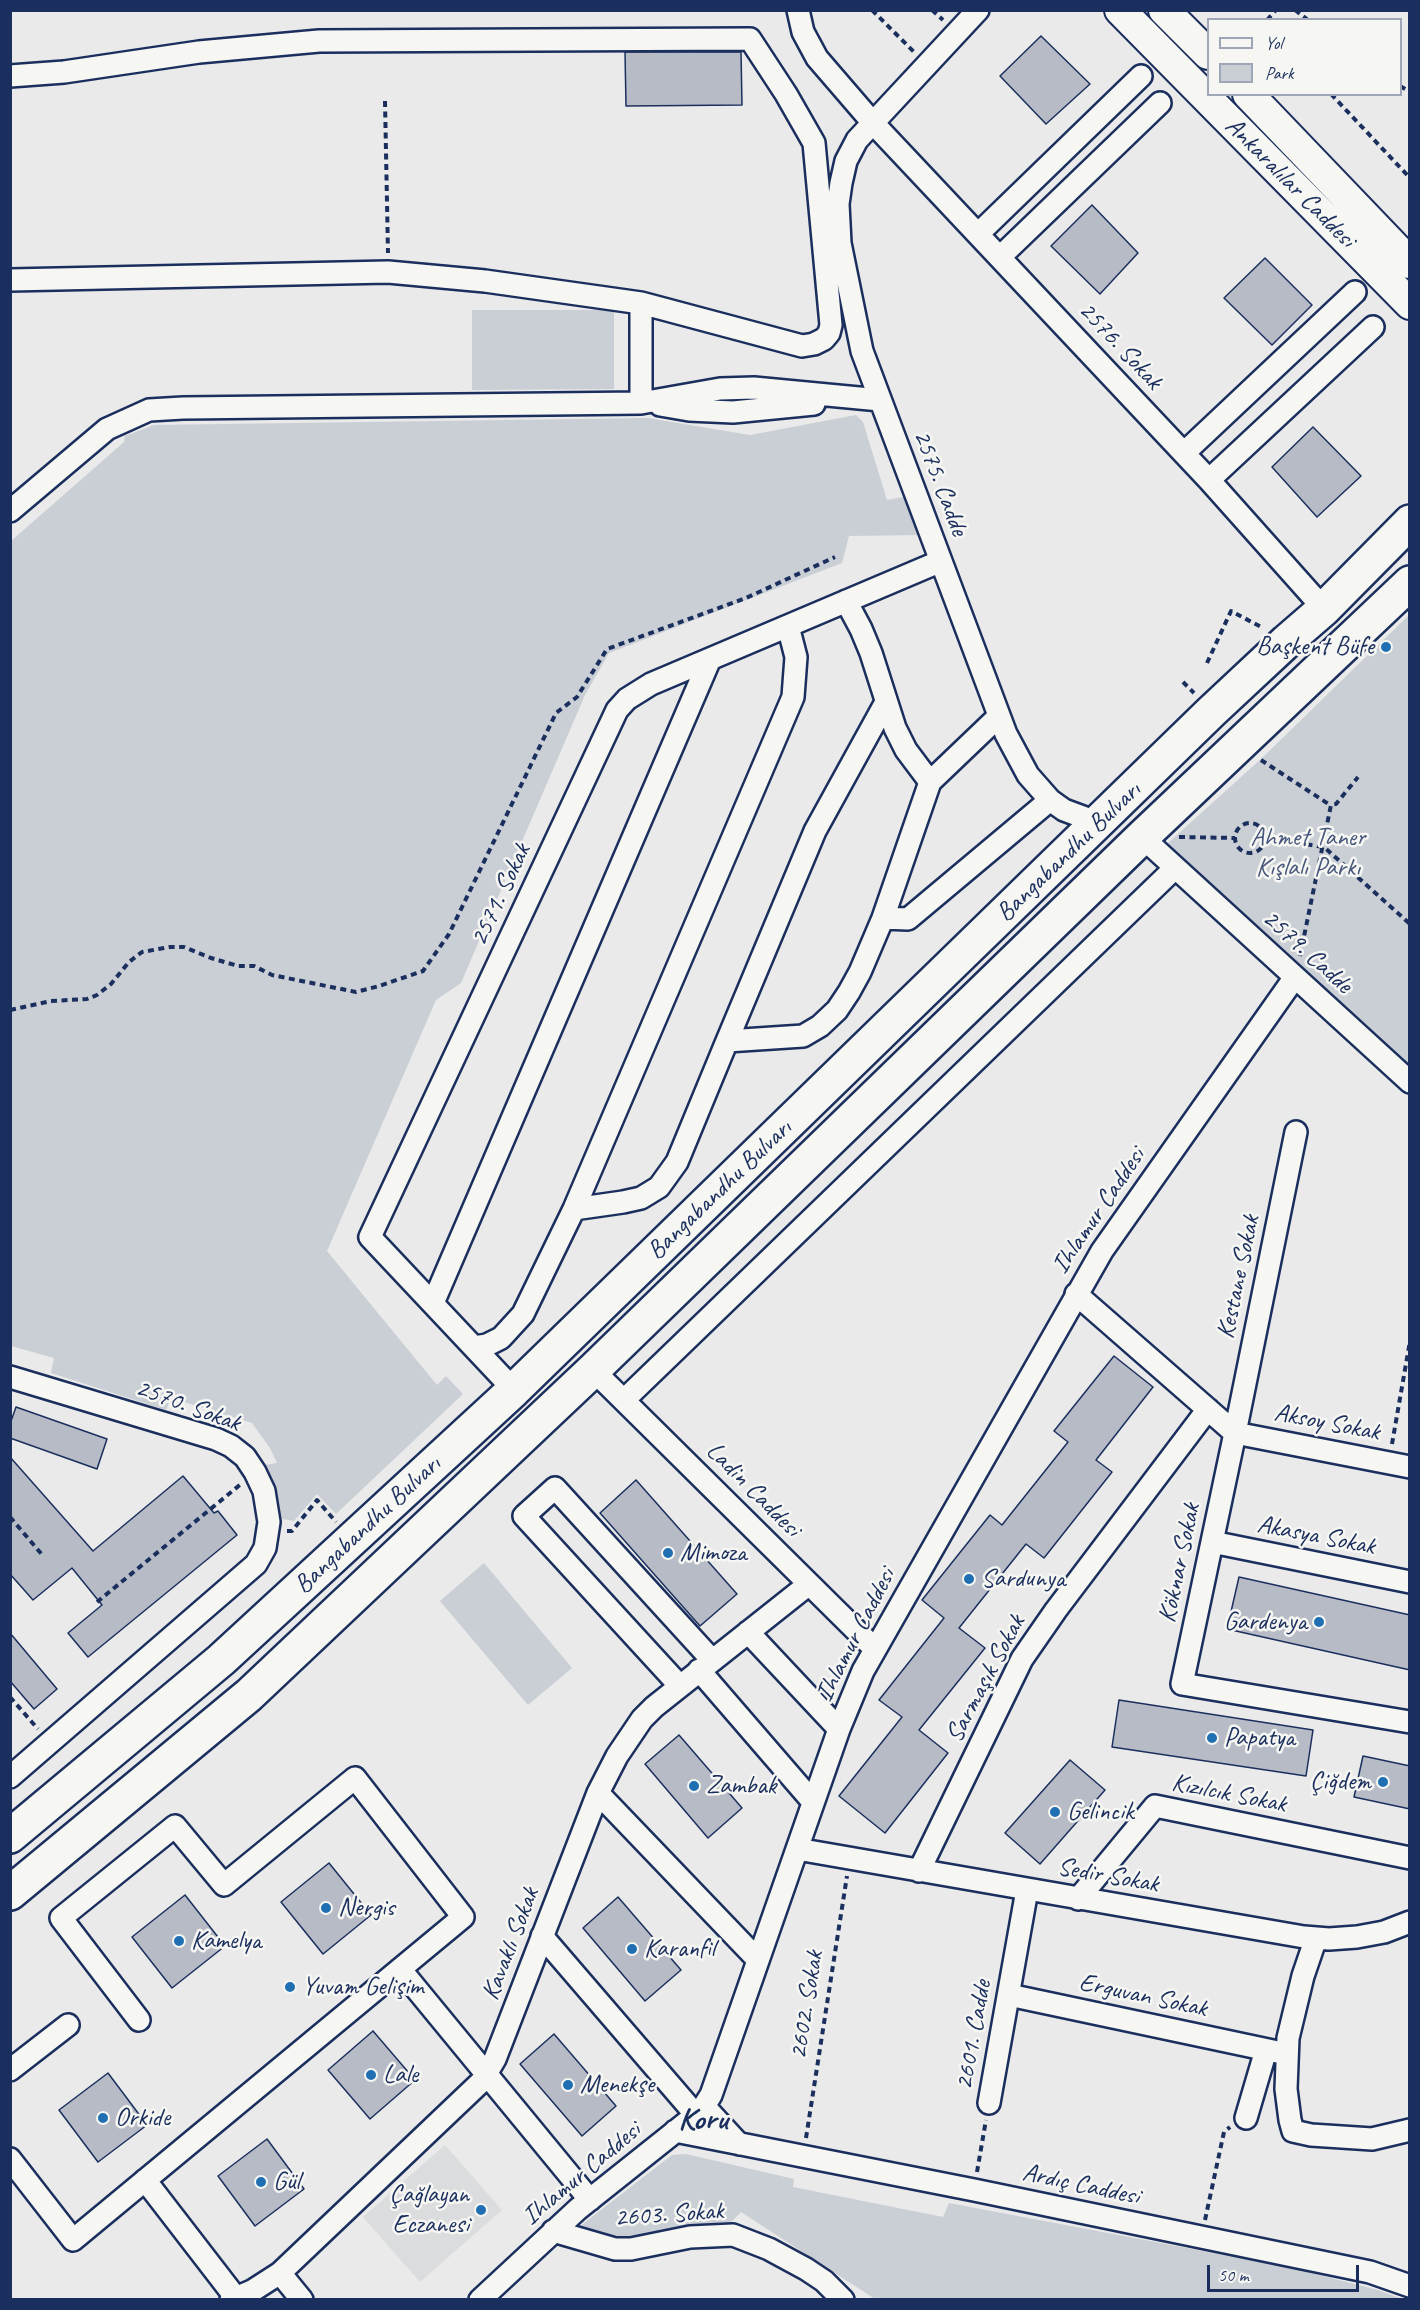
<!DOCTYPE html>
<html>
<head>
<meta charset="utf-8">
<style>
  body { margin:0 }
  #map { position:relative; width:1420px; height:2310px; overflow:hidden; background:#e9eae9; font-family:Caveat,sans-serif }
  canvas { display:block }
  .frame { position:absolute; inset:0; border:12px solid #1b2f5e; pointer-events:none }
  .legend { position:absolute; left:1207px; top:18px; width:195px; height:78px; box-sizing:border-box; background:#f6f6f2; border:2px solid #9ea6b7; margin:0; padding:8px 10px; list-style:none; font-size:18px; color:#1b2f5e }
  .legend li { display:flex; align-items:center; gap:12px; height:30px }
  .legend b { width:30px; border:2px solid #9ea6b7 }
  .scale { position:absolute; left:1207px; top:2265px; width:152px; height:27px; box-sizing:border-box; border:3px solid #1b2f5e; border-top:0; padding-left:8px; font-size:18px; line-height:21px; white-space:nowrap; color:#1b2f5e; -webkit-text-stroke:4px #f6f6f2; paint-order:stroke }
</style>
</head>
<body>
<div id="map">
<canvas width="1420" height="2310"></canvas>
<div class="frame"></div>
<ul class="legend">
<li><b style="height:8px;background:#f6f6f2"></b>Yol</li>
<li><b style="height:16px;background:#caced5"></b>Park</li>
</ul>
<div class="scale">50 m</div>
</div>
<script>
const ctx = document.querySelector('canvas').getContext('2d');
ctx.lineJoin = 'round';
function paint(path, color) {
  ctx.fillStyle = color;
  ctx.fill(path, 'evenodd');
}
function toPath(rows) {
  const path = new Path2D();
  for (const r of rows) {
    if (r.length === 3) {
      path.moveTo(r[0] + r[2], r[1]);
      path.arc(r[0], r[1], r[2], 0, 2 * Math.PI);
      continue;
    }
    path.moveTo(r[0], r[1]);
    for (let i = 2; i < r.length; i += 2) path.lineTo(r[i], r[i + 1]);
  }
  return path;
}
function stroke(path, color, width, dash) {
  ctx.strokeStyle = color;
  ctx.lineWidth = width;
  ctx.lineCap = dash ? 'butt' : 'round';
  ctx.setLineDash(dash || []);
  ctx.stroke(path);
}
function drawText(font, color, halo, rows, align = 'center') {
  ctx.font = font + ' Caveat,sans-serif';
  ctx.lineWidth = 5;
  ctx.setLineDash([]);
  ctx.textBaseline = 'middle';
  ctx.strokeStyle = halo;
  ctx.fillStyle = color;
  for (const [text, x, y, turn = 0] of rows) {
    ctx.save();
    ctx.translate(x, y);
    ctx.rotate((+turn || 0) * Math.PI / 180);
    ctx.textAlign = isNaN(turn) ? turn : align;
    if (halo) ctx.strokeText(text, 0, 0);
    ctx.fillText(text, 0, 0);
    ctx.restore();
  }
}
paint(toPath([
  [445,2145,502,2210,420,2282,363,2217]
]), '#dadcde');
paint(toPath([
  [472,310,614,310,614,389,472,390],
  [856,415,863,422,887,500,909,496,921,535,849,536,842,563,609,653,585,695,461,983,436,1000,327,1251,437,1385,446,1376,463,1394,336,1514,317,1494,294,1521,282,1519,265,1465,277,1463,270,1448,252,1423,171,1398,166,1410,51,1373,54,1358,11,1346,11,541,124,442,125,436,154,425,648,418,750,435],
  [1409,615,1409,1082,1158,852,1261,759],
  [484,1563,572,1668,528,1705,440,1601],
  [686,2154,794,2179,793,2187,943,2217,949,2203,1288,2267,1378,2290,1402,2299,875,2299,741,2212,723,2230,657,2231,615,2242,575,2230,672,2155]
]), '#caced5');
const building = toPath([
  [1041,36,1090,84,1046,124,1000,76,1041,36],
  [625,52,741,52,742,105,626,106,625,52],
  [1092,205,1138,253,1100,294,1051,246,1092,205],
  [1265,258,1312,305,1272,345,1224,298,1265,258],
  [1313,427,1361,476,1317,517,1272,467,1313,427],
  [1114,1356,1153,1387,1096,1460,1112,1472,1044,1558,1026,1544,959,1628,985,1648,919,1730,948,1753,885,1833,839,1796,902,1717,879,1700,944,1618,922,1600,990,1515,1002,1525,1068,1442,1054,1431,1114,1356],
  [16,1407,107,1439,97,1469,10,1438,10,1424,16,1407],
  [10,1457,93,1551,183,1476,214,1513,218,1511,237,1535,88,1657,68,1633,102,1605,72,1568,33,1600,10,1574,10,1457],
  [636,1480,737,1594,700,1626,600,1513,636,1480],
  [1239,1577,1410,1615,1410,1670,1227,1629,1239,1577],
  [10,1633,57,1689,34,1709,10,1681,10,1633],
  [1119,1700,1313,1730,1306,1776,1112,1747,1119,1700],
  [679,1735,742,1808,708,1838,645,1764,679,1735],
  [1363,1756,1410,1766,1410,1809,1354,1797,1363,1756],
  [1070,1760,1105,1790,1040,1864,1005,1833,1070,1760],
  [329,1863,371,1915,323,1954,281,1902,329,1863],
  [185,1895,225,1946,172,1988,132,1937,185,1895],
  [618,1897,681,1970,645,2001,583,1928,618,1897],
  [373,2031,415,2080,370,2119,328,2070,373,2031],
  [554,2034,616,2106,582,2136,520,2064,554,2034],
  [108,2073,147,2125,98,2162,59,2110,108,2073],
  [267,2139,304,2189,255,2226,218,2176,267,2139]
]);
paint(building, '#b6bbc6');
stroke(building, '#1b2f5e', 1.5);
const minor = toPath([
  [798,10,803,32,817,58,873,123,1209,480,1324,609],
  [978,10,857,140,846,161,841,183,838,204,840,243,862,351,1006,734,1028,775,1050,800,1064,810,1099,823],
  [10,76,64,72,199,52,319,41,750,39,786,94,814,143,831,325,829,333,824,339,814,344,802,346,641,303,641,403,183,408,149,410,107,429,10,511],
  [978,234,1141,76],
  [1000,257,1160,103],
  [10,280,388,272,485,281,641,303],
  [641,403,720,389,754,388,880,400],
  [660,405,689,410,733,412,814,404],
  [1184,453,1355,292],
  [1209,480,1373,327],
  [846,601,861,629,871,653,895,728,906,750,930,782,998,717],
  [1142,837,1410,1082],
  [883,918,930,782],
  [727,1041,815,831,886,702],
  [1296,1132,1235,1433,1410,1467],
  [574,1209,623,1202,641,1198,659,1187,677,1162,727,1041,803,1036,820,1026,837,1010,849,992,860,972,883,918,908,919,1050,800],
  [1076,1294,1235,1433,1182,1684,1410,1722],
  [433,1303,710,659],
  [474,1347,487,1345,501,1338,523,1314,574,1209,793,697,796,657,788,626],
  [593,1370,875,1649],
  [10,1377,216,1439,231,1446,245,1457,255,1472,264,1491,269,1522,265,1548,256,1564,10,1777],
  [514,1390,370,1237,617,710,627,699,651,684,941,561],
  [624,1400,1175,868],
  [1212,1542,1410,1582],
  [748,1632,839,1729],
  [699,1670,813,1802],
  [679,1685,524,1516,555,1488,712,1660],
  [598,1793,758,1960],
  [797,1849,1304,1937,1329,1939,1357,1937,1384,1932,1410,1922],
  [919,1871,1022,1659,1056,1610,1208,1409],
  [1078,1899,1155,1806,1410,1858],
  [542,1936,696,2115],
  [1316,1938,1303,1976,1288,2038,1286,2089,1290,2120,1293,2131,1311,2135,1372,2139,1410,2130],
  [400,1969,590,2200],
  [1009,1995,1287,2054],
  [10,2070,68,2025],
  [989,2103,1027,1890],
  [704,2106,739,2144],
  [1246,2118,1266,2050],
  [675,2131,974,2190,1370,2272,1410,2286],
  [10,2159,73,2240,463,1917,355,1778,224,1885,175,1826,61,1918,139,2020],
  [145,2180,236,2298],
  [553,2231,615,2249,631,2249,690,2237,733,2235,769,2249,806,2269,824,2281,843,2300],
  [280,2273,302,2300],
  [231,2300,252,2291,280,2273,482,2081,495,2059,598,1793,617,1756,642,1719,654,1707,809,1584],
  [480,2300,578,2209,696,2115,704,2106,711,2095,839,1729,863,1671,1102,1251,1295,977]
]);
const secondary = toPath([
  [1120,10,1410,304],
  [1164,10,1208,54],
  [1248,94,1410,263]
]);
const primary = toPath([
  [10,1836,221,1660,514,1390,1211,712,1287,641,1324,609,1410,522],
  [10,1893,249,1695,593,1370,1142,837,1410,583]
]);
stroke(minor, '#1b2f5e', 26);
stroke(secondary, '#1b2f5e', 34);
stroke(primary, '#1b2f5e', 38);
stroke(toPath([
  [872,10,914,52],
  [932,10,943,20],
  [1295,10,1308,20],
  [1267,20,1276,10],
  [1400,86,1410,92],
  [1331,94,1410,178],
  [385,101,388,253],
  [1207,663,1231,611,1263,628],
  [1183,682,1194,693],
  [1261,760,1330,805],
  [1250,838,15],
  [1179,837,1235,838],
  [1265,838,1324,847,1410,924],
  [1300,956,1331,805,1336,804,1358,777],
  [10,1010,51,1001,87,999,97,995,111,984,129,962,142,952,170,947,184,947,211,958,238,966,254,966,272,975,356,992,379,986,423,971,449,934,556,713,577,697,607,649,746,598,835,557],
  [1392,1444,1410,1341],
  [10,1517,44,1557],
  [287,1531,292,1531,317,1500,336,1522],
  [97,1602,241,1484],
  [10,1697,38,1729],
  [806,2138,847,1876],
  [977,2172,986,2120],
  [1205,2220,1224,2132,1230,2127]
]), '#1b2f5e', 4, [6, 4.5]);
stroke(minor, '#f6f6f2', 21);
stroke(secondary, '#f6f6f2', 30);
stroke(primary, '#f6f6f2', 33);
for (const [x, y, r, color] of [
  [1386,647,6,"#1f6fb2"],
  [668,1553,6,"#1f6fb2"],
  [969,1579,6,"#1f6fb2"],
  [1319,1622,6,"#1f6fb2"],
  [1212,1738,6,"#1f6fb2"],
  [1383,1782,6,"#1f6fb2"],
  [694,1786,6,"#1f6fb2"],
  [1055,1812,6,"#1f6fb2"],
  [326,1908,6,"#1f6fb2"],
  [179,1941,6,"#1f6fb2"],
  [632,1949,6,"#1f6fb2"],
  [290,1987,6,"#1f6fb2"],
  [371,2075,6,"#1f6fb2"],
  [568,2085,6,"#1f6fb2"],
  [103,2118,6,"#1f6fb2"],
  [261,2182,6,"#1f6fb2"],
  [481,2210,6,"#1f6fb2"]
]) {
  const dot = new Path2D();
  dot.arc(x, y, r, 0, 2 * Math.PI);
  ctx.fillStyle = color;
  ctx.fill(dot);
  stroke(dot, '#f6f6f2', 2);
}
drawText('26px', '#1b2f5e', '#f6f6f2', [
  ["Ankaralılar Caddesi",1290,183,45],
  ["2576. Sokak",1120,346,47],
  ["2575. Cadde",940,483,69],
  ["Bangabandhu Bulvarı",1069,852,-44],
  ["2571. Sokak",501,895,-65],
  ["2579. Cadde",1307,952,42],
  ["Bangabandhu Bulvarı",720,1190,-44],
  ["Ihlamur Caddesi",1099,1211,-56],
  ["Kestane Sokak",1239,1277,-78],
  ["2570. Sokak",188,1406,20],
  ["Aksoy Sokak",1327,1423,11],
  ["Ladin Caddesi",753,1490,45],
  ["Bangabandhu Bulvarı",368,1525,-43],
  ["Akasya Sokak",1316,1536,11],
  ["Köknar Sokak",1180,1563,-78],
  ["Ihlamur Caddesi",856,1635,-63],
  ["Sarmaşık Sokak",986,1679,-62],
  ["Kızılcık Sokak",1229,1794,11],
  ["Sedir Sokak",1108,1876,10],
  ["Kavaklı Sokak",511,1944,-69],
  ["Erguvan Sokak",1143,1996,12],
  ["2602. Sokak",807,2005,-81],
  ["2601. Cadde",974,2035,-80],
  ["Ihlamur Caddesi",582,2174,-40],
  ["Ardıç Caddesi",1081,2185,12],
  ["2603. Sokak",669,2215,-4]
]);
drawText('26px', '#1b2f5e', '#f6f6f2', [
  ["Başkent Büfe",1374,647,"right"],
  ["Mimoza",680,1553],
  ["Sardunya",981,1579],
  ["Gardenya",1307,1622,"right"],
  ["Papatya",1224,1738],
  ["Çiğdem",1371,1782,"right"],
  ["Zambak",706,1786],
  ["Gelincik",1067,1812],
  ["Nergis",338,1908],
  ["Kamelya",191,1941],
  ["Karanfil",644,1949],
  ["Yuvam Gelişim",302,1987],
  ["Lale",383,2075],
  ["Menekşe",580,2085],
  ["Orkide",115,2118],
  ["Gül",273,2182],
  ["Çağlayan",469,2195,"right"],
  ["Eczanesi",469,2225,"right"]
], 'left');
drawText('26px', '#47577c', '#f6f6f2', [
  ["Ahmet Taner",1308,838],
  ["Kışlalı Parkı",1308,868]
]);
drawText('bold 32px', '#1b2f5e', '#f6f6f2', [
  ["Koru",703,2121]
]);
</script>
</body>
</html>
